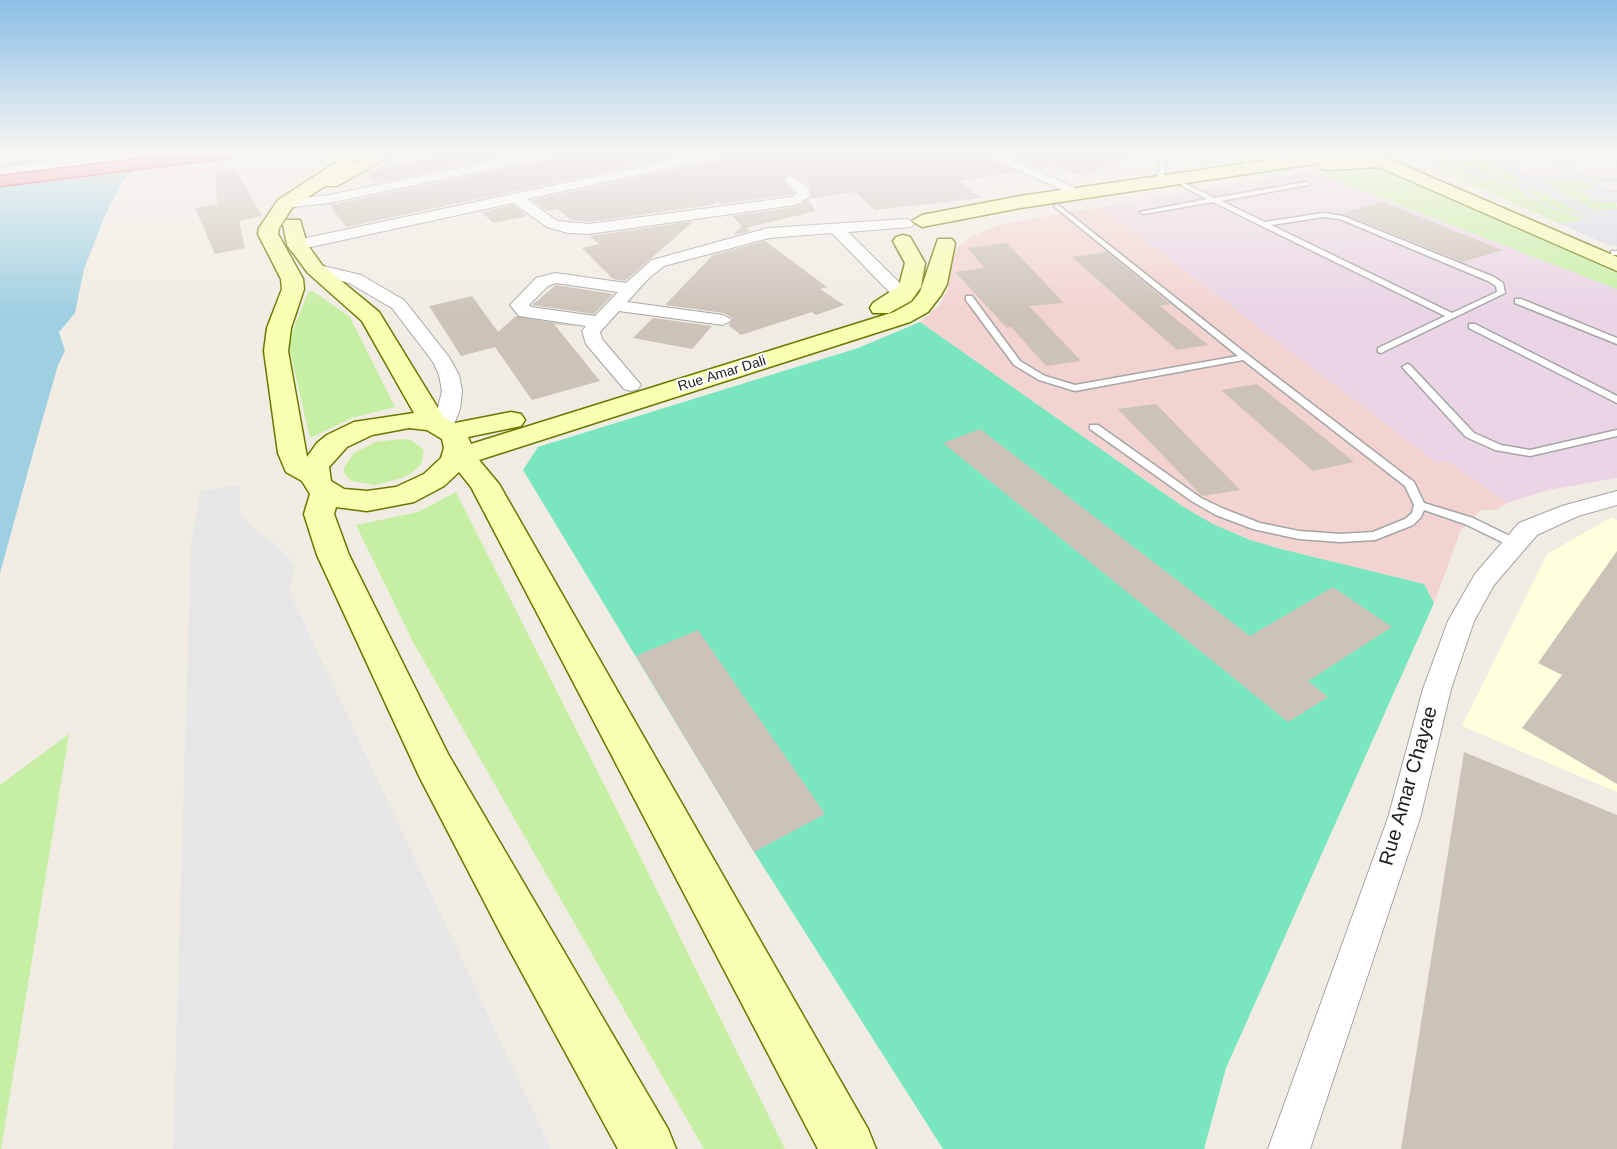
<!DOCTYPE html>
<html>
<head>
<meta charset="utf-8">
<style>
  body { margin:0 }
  canvas { display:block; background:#f0ece3 }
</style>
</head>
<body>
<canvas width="1617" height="1149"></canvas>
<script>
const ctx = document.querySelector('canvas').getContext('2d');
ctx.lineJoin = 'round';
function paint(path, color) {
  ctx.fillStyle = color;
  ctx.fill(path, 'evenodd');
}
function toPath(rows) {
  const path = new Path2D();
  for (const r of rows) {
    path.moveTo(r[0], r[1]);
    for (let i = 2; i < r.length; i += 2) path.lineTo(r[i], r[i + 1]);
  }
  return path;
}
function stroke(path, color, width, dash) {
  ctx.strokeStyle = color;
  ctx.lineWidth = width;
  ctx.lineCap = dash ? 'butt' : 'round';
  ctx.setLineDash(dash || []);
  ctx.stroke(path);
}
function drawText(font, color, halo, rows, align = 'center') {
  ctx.font = font + ' Arial,sans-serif';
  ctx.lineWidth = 4.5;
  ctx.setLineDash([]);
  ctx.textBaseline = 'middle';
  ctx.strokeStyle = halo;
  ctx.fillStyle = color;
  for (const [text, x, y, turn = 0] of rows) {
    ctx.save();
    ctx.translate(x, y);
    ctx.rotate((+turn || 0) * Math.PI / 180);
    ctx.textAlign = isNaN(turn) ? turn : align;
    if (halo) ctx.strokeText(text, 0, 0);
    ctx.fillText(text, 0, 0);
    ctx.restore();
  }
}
paint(toPath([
  [1101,207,1437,463,1448,461,1507,503,1496,510,1481,510,1461,530,1434,603,1424,584,1281,549,1250,540,1213,524,1182,506,920,322,940,305,949,284,953,252,967,239,998,225]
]), '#f2d3d0');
paint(toPath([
  [1311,171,1617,289,1617,478,1548,490,1507,503,1448,461,1437,463,1101,207]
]), '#ead4e5');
paint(toPath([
  [1612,517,1617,520,1617,792,1462,726,1547,554]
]), '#feffdc');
paint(toPath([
  [1484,160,1592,219,1561,224,1443,171,1433,162],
  [1361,168,1403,175,1617,273,1617,289,1314,172],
  [1540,181,1584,181,1597,189,1577,190,1596,201,1614,201,1617,209,1595,210],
  [313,291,350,317,395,407,352,418,310,438,290,351,290,338,308,292],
  [401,439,411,440,424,450,421,464,413,472,402,478,375,485,352,481,346,476,343,469,353,454,375,442],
  [456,492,623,822,785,1149,704,1149,413,642,356,525,418,512],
  [69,734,1,1149,0,1149,0,785]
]), '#c6efa3');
paint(toPath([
  [920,322,1182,506,1213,524,1250,540,1281,549,1424,584,1434,603,1226,1068,1204,1149,943,1149,754,852,523,470,538,447,858,348]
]), '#79e6c0');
paint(toPath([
  [1425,153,1617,153,1617,162,1500,158,1433,162],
  [240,485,240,512,249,524,277,546,295,565,289,591,551,1149,173,1149,191,544,200,491]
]), '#e6e6e6');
paint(toPath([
  [1500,158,1532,177,1576,176,1550,159,1562,159,1588,177,1617,178,1617,182,1595,181,1608,190,1617,190,1617,203,1596,201,1576,189,1596,189,1584,181,1541,181,1595,210,1617,209,1617,246,1606,244,1561,224,1585,219,1547,207,1524,194,1518,187,1469,173,1446,161,1517,184,1519,179,1484,160],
  [1525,189,1545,193,1589,218,1548,205]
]), '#d7d7e6');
paint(toPath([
  [0,153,147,153,123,181,106,213,84,269,75,313,59,332,65,351,58,365,38,435,0,573]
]), '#9fd0e2');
paint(toPath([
  [16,153,78,153,0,162,0,155],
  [121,153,257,153,0,186,0,168]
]), '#fff');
paint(toPath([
  [449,153,522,153,376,183,366,172],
  [558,153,695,153,346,227,330,205,550,159],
  [730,153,978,153,1017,172,959,181,981,198,875,210,855,192,812,198,810,187,790,174,782,180,794,193,791,195,720,204,717,201,711,205,589,222,571,220,557,209,547,211,532,200,722,159],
  [1002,153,1137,153,1137,155,1082,176,1055,167,1039,169],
  [236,170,262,216,239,221,245,248,215,254,195,208,217,204,215,173],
  [808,200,816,211,746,228,750,231,733,235,742,226,732,216,795,207],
  [1383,202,1502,250,1463,262,1342,213],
  [513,205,527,216,493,223,482,212],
  [694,221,625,281,613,279,582,248,599,244,590,236],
  [765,241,827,287,820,289,844,305,816,315,812,312,741,335,728,325,734,319,724,313,665,305,713,255],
  [1007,243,1064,303,1029,306,1081,361,1046,366,1011,327,1007,328,955,272,985,268,967,248],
  [1107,252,1170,304,1160,306,1208,345,1177,350,1072,257],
  [556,285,613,294,594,314,532,305],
  [472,296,498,332,516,316,580,327,554,324,600,381,532,400,495,347,461,356,429,306],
  [653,318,712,326,692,349,633,338],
  [1257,384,1354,462,1313,471,1221,390],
  [1156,404,1240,490,1202,496,1118,409],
  [980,429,1250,636,1333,587,1392,627,1308,681,1328,697,1288,722,943,443],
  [1617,551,1617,784,1522,728,1562,675,1538,663],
  [698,630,825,814,754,852,636,656],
  [1464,752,1617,815,1617,1149,1401,1149]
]), '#ccc2b8');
const lane = toPath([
  [1160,153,1166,153,1165,171,1161,180,1158,182,1155,180,1159,171,1160,153],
  [1204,153,1223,153,1206,156,1204,153],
  [1234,153,1241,153,1256,166,1251,167,1234,153],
  [1248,153,1257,153,1286,162,1283,164,1248,153],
  [1583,153,1617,153,1617,157,1586,155,1583,153],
  [1306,182,1308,183,1308,185,1221,201,1265,222,1323,213,1343,216,1494,277,1503,283,1505,293,1381,353,1378,352,1378,348,1445,316,1213,202,1143,214,1140,212,1207,199,1182,186,1181,185,1184,183,1215,198,1306,182],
  [1323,217,1340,219,1488,281,1496,286,1497,292,1452,313,1271,225,1323,217],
  [1057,204,1248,355,1414,482,1424,503,1473,518,1518,540,1520,543,1518,546,1510,546,1465,524,1424,510,1421,517,1413,525,1375,540,1340,542,1299,539,1253,529,1216,515,1193,502,1090,429,1090,425,1098,425,1201,498,1224,509,1260,523,1299,531,1340,534,1373,532,1405,519,1412,513,1414,505,1405,486,1243,360,1075,391,1039,380,1014,365,966,300,966,296,972,296,1020,361,1045,376,1075,385,1238,356,1055,207,1054,206,1057,204],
  [1611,251,1617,251,1617,255,1611,255,1611,251],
  [1515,299,1521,299,1617,338,1617,344,1515,303,1515,299],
  [1469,324,1475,324,1617,396,1617,403,1469,328,1469,324],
  [1407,364,1410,365,1474,433,1501,445,1530,450,1617,430,1617,436,1530,456,1495,450,1466,437,1404,369,1402,367,1407,364]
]);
const street = toPath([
  [532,153,556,153,550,157,329,203,285,208,278,204,285,200,329,195,532,153],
  [705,153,728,153,722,157,527,199,557,221,589,224,792,197,797,193,784,180,791,176,809,189,810,197,795,205,589,234,568,233,547,227,513,203,297,250,289,245,297,240,705,153],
  [980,153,997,153,1087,193,1085,196,1075,196,980,153],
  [906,219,911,221,914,224,911,227,848,232,909,292,912,296,903,301,897,300,832,233,769,238,664,266,649,278,627,302,723,315,732,320,723,325,619,311,600,332,602,339,641,385,638,389,631,391,624,389,586,344,582,331,586,326,519,316,510,305,536,278,555,273,626,283,652,260,768,228,906,219],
  [556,283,618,292,595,316,531,307,529,305,548,286,556,283],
  [315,264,361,275,404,300,449,357,459,375,462,391,460,409,451,432,444,434,437,432,433,428,442,391,439,375,433,362,392,308,349,283,309,272,307,269,315,264],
  [1617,491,1617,505,1578,516,1537,535,1494,585,1474,621,1451,689,1420,818,1310,1149,1268,1149,1388,818,1423,689,1448,621,1475,574,1519,523,1562,506,1617,491]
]);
const secondary = toPath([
  [331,153,351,153,355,163,375,153,395,153,337,186,325,186,292,208,279,228,278,234,303,279,304,289,291,328,288,351,307,457,317,443,327,435,354,422,414,413,362,321,308,273,287,245,283,224,286,220,300,220,307,244,322,265,379,312,444,418,455,423,511,412,521,414,525,420,521,426,468,437,471,444,894,312,912,302,920,292,938,239,952,239,955,243,947,284,941,295,928,312,910,322,479,460,499,484,868,1129,876,1149,818,1149,471,487,459,472,444,486,414,502,367,511,336,507,334,514,349,555,448,754,668,1129,676,1149,618,1149,502,936,420,778,317,555,304,514,310,494,302,481,286,472,278,453,264,351,267,328,282,289,281,279,258,234,259,228,278,200,338,161,331,153],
  [409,428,427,430,442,439,444,448,441,458,424,474,396,487,367,491,344,489,331,481,329,467,347,447,372,435,409,428],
  [1318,153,1359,153,1357,157,1346,159,1378,157,1391,160,1617,257,1617,271,1379,167,1327,170,1321,169,1320,163,1020,208,922,227,912,221,922,215,1020,196,1318,153],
  [903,235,910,237,925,263,921,287,911,301,889,313,873,313,870,308,873,303,899,286,905,263,893,241,896,237,903,235]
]);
const highway = toPath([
  [187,153,235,153,227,158,0,186,0,176,187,153]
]);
stroke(lane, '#a5a5a5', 3);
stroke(street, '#a5a5a5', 2);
stroke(secondary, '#687900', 3);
stroke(highway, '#ea1456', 3);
paint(lane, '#fff');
paint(street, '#fff');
paint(secondary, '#f9ffb1');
paint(highway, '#ef8393');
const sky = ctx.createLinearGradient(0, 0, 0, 314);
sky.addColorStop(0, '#8bbfe6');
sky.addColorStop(0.49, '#f8f6f2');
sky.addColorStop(1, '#f8f6f200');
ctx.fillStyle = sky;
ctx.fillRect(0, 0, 1617, 314);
drawText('14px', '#1e1e1e', '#fff', [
  ["Rue Amar Dali",722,374,-17]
]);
drawText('20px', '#1e1e1e', '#fff', [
  ["Rue Amar Chayae",1409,786,-74]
]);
</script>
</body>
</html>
